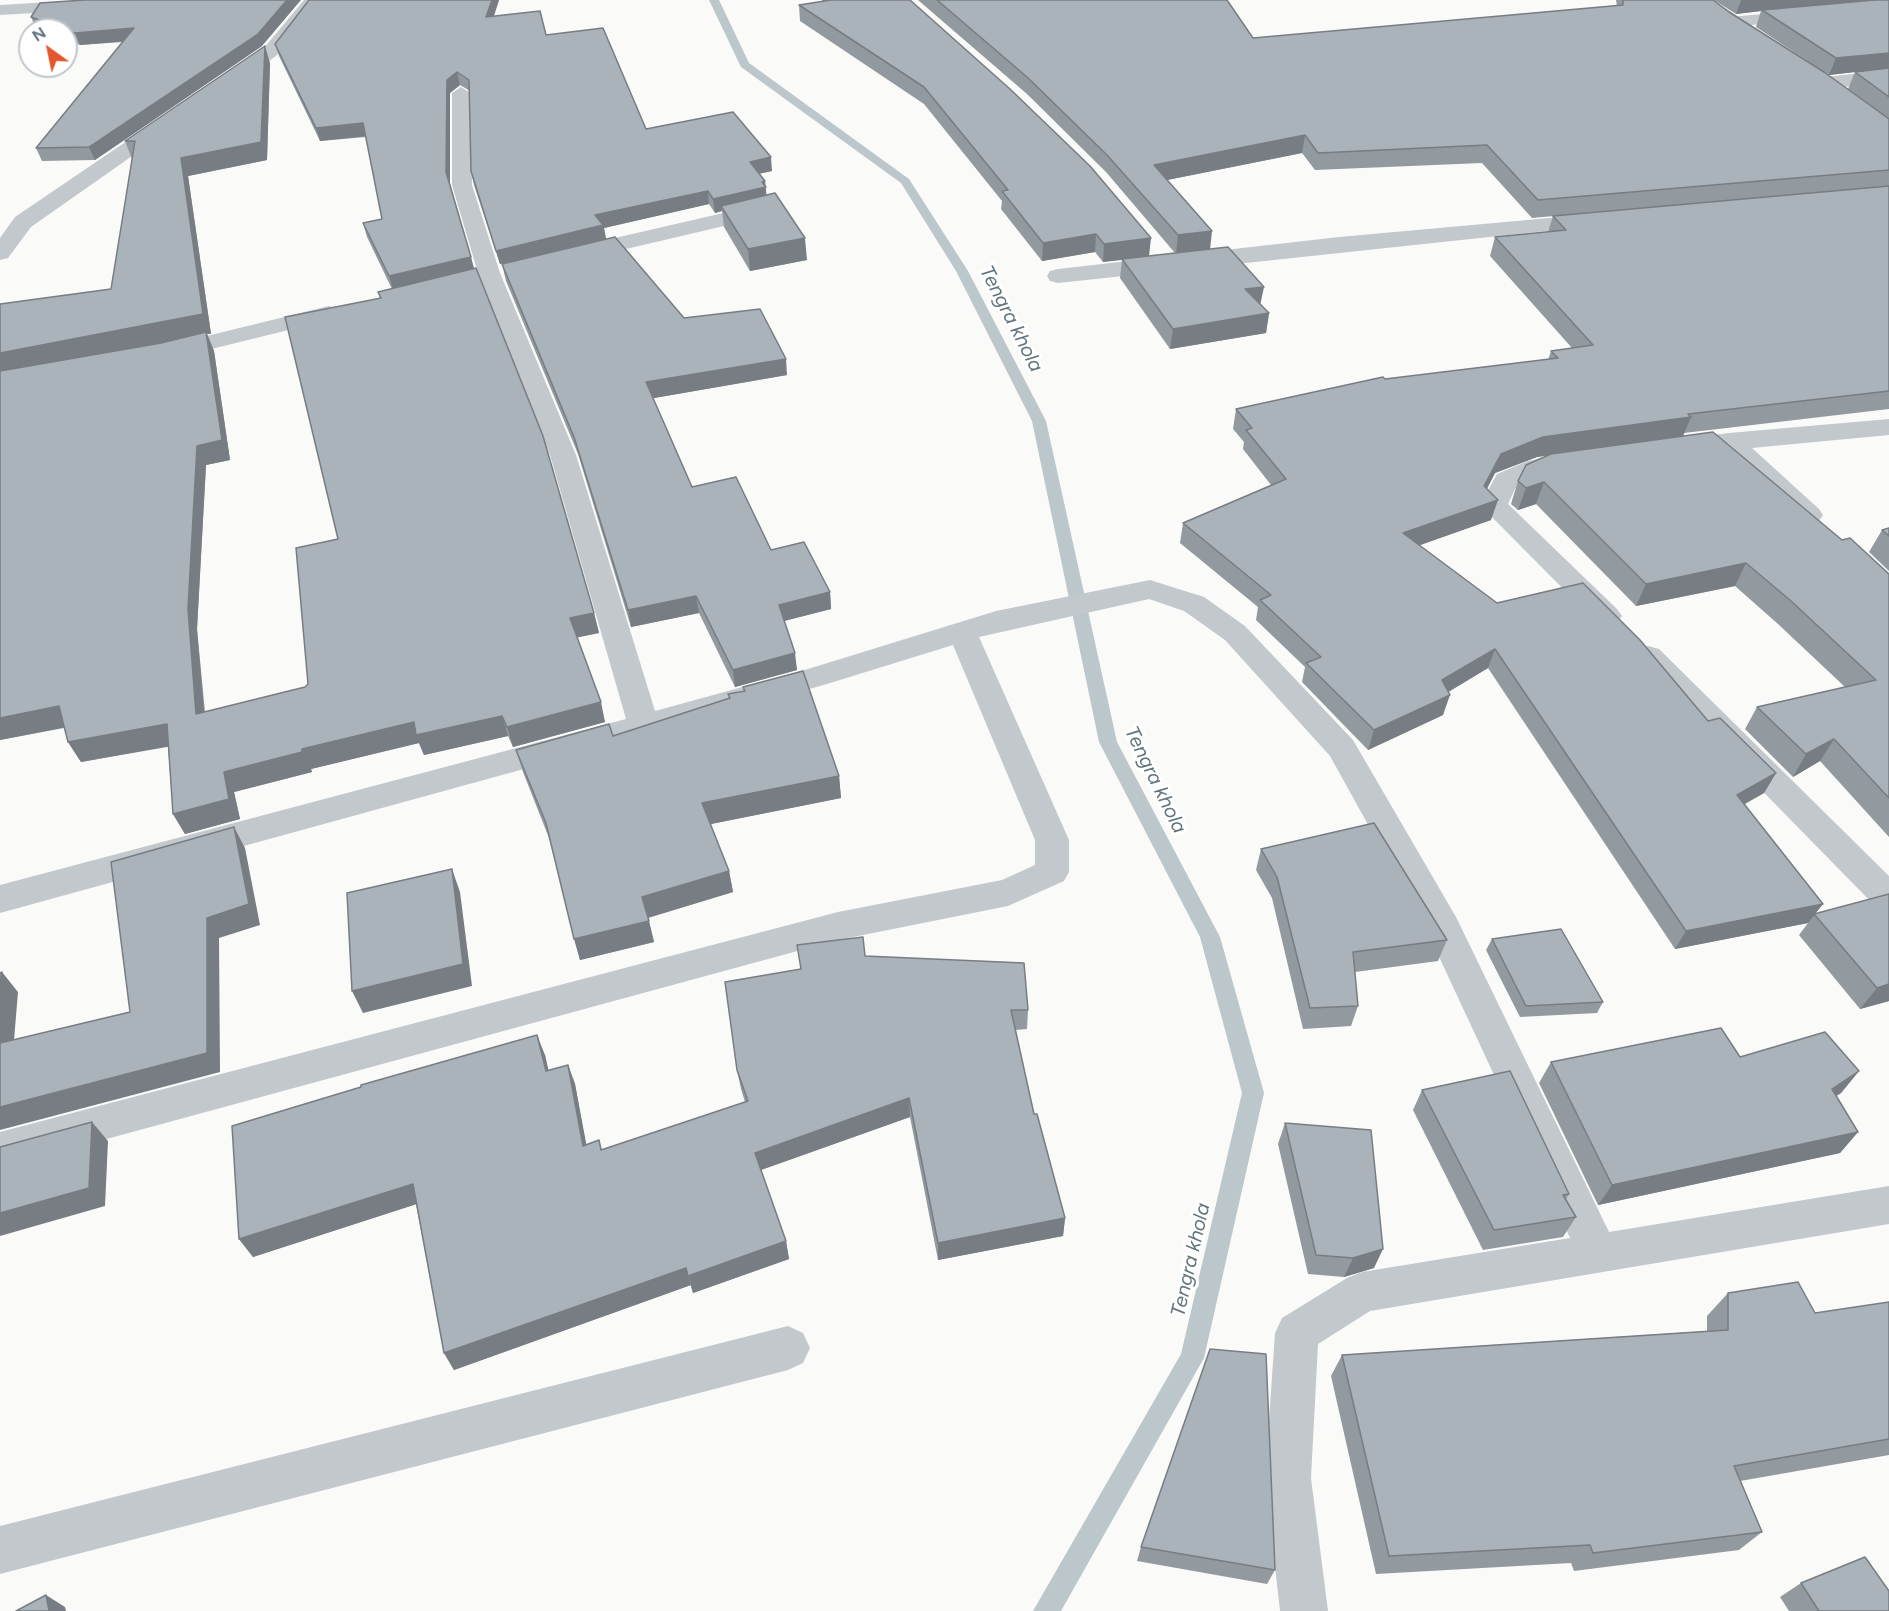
<!DOCTYPE html>
<html>
<head>
<meta charset="utf-8">
<style>
  body { margin:0 }
  #map { position:relative; width:1889px; height:1611px; overflow:hidden; background:#fafaf8; font-family:Figtree,sans-serif }
  canvas { display:block }
  .north { position:absolute; left:18px; top:18px; width:60px; height:60px; box-sizing:border-box; background:#fff; border:2px solid #c1c8cd; border-radius:50%; rotate:327deg; font-size:16px; font-weight:700; line-height:24px; text-align:center; color:#657683 }
  .north::after { content:''; display:block; margin:auto; width:21px; height:27px; background:#e4572e; clip-path:polygon(50% 0,100% 100%,50% 72%,0 100%) }
</style>
</head>
<body>
<div id="map">
<canvas width="1889" height="1611"></canvas>
<div class="north">N</div>
</div>
<script>
const ctx = document.querySelector('canvas').getContext('2d');
ctx.lineJoin = 'round';
function toPath(rows) {
  const path = new Path2D();
  for (const r of rows) {
    path.moveTo(r[0], r[1]);
    for (let i = 2; i < r.length; i += 2) path.lineTo(r[i], r[i + 1]);
  }
  return path;
}
function paint(path, color) {
  ctx.fillStyle = color;
  ctx.fill(path, 'evenodd');
}
function stroke(path, color, width, dash) {
  ctx.strokeStyle = color;
  ctx.lineWidth = width;
  ctx.lineCap = dash ? 'butt' : 'round';
  ctx.setLineDash(dash || []);
  ctx.stroke(path);
}
function drawText(font, color, halo, rows, align = 'center') {
  ctx.font = font + ' Figtree,sans-serif';
  ctx.lineWidth = 6;
  ctx.setLineDash([]);
  ctx.textBaseline = 'middle';
  ctx.strokeStyle = halo;
  ctx.fillStyle = color;
  for (const [text, x, y, turn = 0] of rows) {
    ctx.save();
    ctx.translate(x, y);
    ctx.rotate((+turn || 0) * Math.PI / 180);
    ctx.textAlign = isNaN(turn) ? turn : align;
    if (halo) ctx.strokeText(text, 0, 0);
    ctx.fillText(text, 0, 0);
    ctx.restore();
  }
}
paint(toPath([
  [709,0,719,0,749,63,909,179,968,271,1046,421,1117,742,1220,937,1264,1093,1204,1358,1061,1611,1033,1611,1181,1354,1242,1093,1200,937,1099,742,1032,421,956,271,901,183,741,67,709,0]
]), '#bbc7cb');
paint(toPath([
  [84,0,182,0,173,5,0,15,0,5,84,0],
  [304,0,322,0,276,56,237,84,223,84,221,80,223,76,264,48,304,0],
  [1889,2,1889,12,1730,27,1721,22,1730,17,1889,2],
  [1889,70,1889,82,1825,89,1816,83,1825,77,1889,70],
  [461,87,470,93,472,185,500,273,576,455,655,711,808,669,996,611,1150,580,1204,597,1245,626,1353,740,1456,917,1609,1232,1889,1186,1889,1224,1370,1311,1318,1344,1311,1478,1328,1611,1280,1611,1265,1478,1275,1333,1282,1318,1347,1278,1362,1272,1570,1238,1427,931,1330,756,1225,640,1184,611,1149,599,979,637,1069,840,1069,872,1064,881,1008,906,838,940,0,1168,0,1132,838,912,1002,880,1035,865,1035,840,953,645,827,684,644,736,0,913,0,885,626,719,550,455,478,273,452,185,452,93,461,87],
  [165,118,172,120,175,124,172,128,31,227,8,258,0,260,0,238,15,217,158,120,165,118],
  [767,203,775,204,778,209,775,214,575,261,567,259,564,254,567,249,767,203],
  [1594,214,1602,215,1605,220,1602,225,1058,283,1050,281,1047,276,1050,271,1058,269,1339,237,1594,214],
  [329,306,337,308,341,313,337,318,167,360,158,358,155,353,158,348,329,306],
  [1889,419,1889,435,1752,448,1819,509,1823,515,1819,521,1809,523,1799,521,1724,451,1682,455,1673,452,1669,447,1673,442,1682,439,1729,433,1889,419],
  [1565,454,1574,456,1578,462,1574,468,1544,474,1517,485,1508,504,1617,609,1622,616,1617,623,1607,626,1597,623,1480,505,1497,474,1528,461,1565,454],
  [1648,646,1659,649,1889,876,1889,912,1877,908,1637,663,1633,656,1637,649,1648,646],
  [788,1326,803,1333,810,1348,803,1363,788,1370,0,1574,0,1526,788,1326]
]), '#c3c8cc');
paint(toPath([
  [499,0,494,16,546,35,646,129,772,171,759,174,765,181,766,195,807,260,750,271,724,227,722,211,715,213,709,204,604,228,606,239,500,264,474,185,471,171,470,91,460,85,450,93,450,183,474,268,594,613,599,633,577,637,605,722,513,747,508,736,424,755,419,743,311,769,312,772,234,792,240,819,185,834,173,814,168,746,81,762,68,742,64,728,0,740,111,289,132,159,125,141,270,63,267,160,188,176,211,334,207,334,214,351,230,460,206,465,197,629,205,712,305,687,308,684,338,539,380,298,378,292,392,289,367,237,363,223,382,219,366,137,320,141,279,56,275,44],
  [822,0,910,0,1149,256,1175,253,1106,172,1027,94,918,0,1227,0,1253,38,1617,6,1616,0,1713,0,1873,108,1848,89,1855,72,1829,75,1756,27,1761,11,1736,14,1714,0,1889,0,1889,409,1684,433,1683,436,1842,540,1889,574,1889,837,1820,761,1793,777,1745,729,1757,707,1845,687,1778,624,1735,586,1636,606,1536,504,1518,510,1511,504,1518,481,1549,455,1537,457,1495,473,1487,489,1491,520,1419,545,1497,603,1708,721,1776,773,1764,793,1745,804,1816,913,1889,1001,1860,1009,1799,935,1808,923,1675,949,1488,668,1448,692,1443,715,1368,750,1302,682,1305,667,1256,620,1258,607,1180,543,1183,523,1271,485,1243,449,1244,442,1233,429,1236,409,1385,379,1548,360,1551,351,1572,348,1490,256,1495,237,1548,232,1553,216,1565,215,1532,218,1482,163,1315,170,1302,153,1167,180,1210,249,1269,313,1266,333,1170,349,1120,278,1122,260,1103,262,1095,252,1042,261,1001,209,1002,201,924,104,800,21,799,5,822,1],
  [31,17,262,46,95,160,42,161,36,148,123,42,80,45,66,40,66,30,39,30,36,29],
  [502,264,684,318,787,375,653,398,692,487,771,550,830,592,831,609,784,621,797,670,735,687,699,613,631,627,578,454,506,281],
  [1889,528,1889,571,1869,552,1882,530],
  [743,687,839,776,841,798,711,824,729,871,733,892,648,918,654,942,580,960,549,838,523,772,516,750,613,736,729,699,728,694,744,691],
  [1261,849,1447,940,1438,961,1355,972,1358,1006,1351,1026,1303,1029,1272,898,1256,870],
  [1492,939,1603,1002,1597,1013,1520,1017,1486,950],
  [865,956,1028,1010,1027,1029,1015,1030,1034,1114,1065,1218,1063,1236,938,1260,910,1117,761,1170,786,1241,789,1259,693,1293,691,1285,454,1370,444,1353,416,1204,253,1257,239,1239,361,1087,545,1055,548,1070,568,1065,575,1084,586,1145,599,1140,602,1150,745,1102,741,1089,737,1070,800,969],
  [1740,1057,1859,1071,1841,1093,1836,1096,1858,1132,1840,1153,1598,1205,1539,1083,1551,1062],
  [1422,1090,1569,1194,1566,1199,1576,1217,1563,1237,1483,1250,1413,1110],
  [1285,1123,1374,1268,1344,1277,1308,1274,1278,1144],
  [1728,1293,1815,1313,1889,1302,1889,1455,1740,1481,1762,1532,1739,1550,1574,1571,1571,1563,1376,1574,1331,1376,1342,1355,1707,1331,1707,1316],
  [1141,1547,1275,1570,1267,1584,1137,1561],
  [1801,1583,1889,1611,1789,1611,1780,1597]
]), '#929a9f');
paint(toPath([
  [287,0,301,0,262,46,95,160,89,147],
  [492,0,499,0,489,29,486,17],
  [1741,0,1889,0,1762,10,1761,11,1736,14],
  [134,28,139,40,80,45,75,33],
  [265,46,270,63,267,160,188,176,211,334,207,334,214,351,230,460,206,465,197,629,206,734,0,375,0,353,203,314,181,158],
  [1889,53,1889,68,1829,75,1836,58],
  [457,72,460,85,450,93,450,185,446,172,447,80],
  [363,123,367,136,320,141,316,128],
  [1305,135,1302,153,1152,183,1154,165],
  [771,157,772,171,751,175,750,162],
  [765,181,767,200,721,206,722,211,715,213,713,199],
  [708,191,709,204,604,228,606,239,500,264,496,251,595,215],
  [1212,231,1210,250,1176,254,1178,235],
  [1096,234,1095,252,1042,261,1043,243],
  [805,238,807,260,750,271,748,249],
  [1151,238,1149,256,1103,262,1104,244],
  [471,257,474,270,393,290,389,276],
  [1264,287,1260,306,1245,289],
  [1269,313,1266,333,1170,349,1173,329],
  [786,359,787,375,649,399,646,382],
  [1691,417,1683,436,1537,457,1495,473,1478,505,1484,486,1501,454,1543,437],
  [1544,482,1536,504,1518,510,1526,488],
  [1498,500,1491,520,1398,553,1403,533],
  [1746,563,1735,586,1636,606,1646,584],
  [830,592,831,609,780,622,779,605],
  [696,596,699,613,631,627,628,610],
  [594,613,599,633,575,638,570,618],
  [1495,649,1488,668,1435,700,1442,680],
  [795,653,797,670,735,687,733,670],
  [1450,695,1443,715,1368,750,1374,730],
  [601,702,605,722,513,747,507,727],
  [59,706,71,726,0,740,0,718],
  [502,716,508,736,424,755,419,743,311,769,312,772,234,792,240,819,185,834,173,814,224,772,302,749,414,722],
  [167,724,178,745,81,762,68,742],
  [1834,739,1820,761,1793,777,1806,754],
  [1776,773,1764,793,1726,814,1737,795],
  [839,776,841,798,706,825,702,803],
  [234,827,245,848,260,925,219,938,220,1072,0,1130,0,1107,207,1053,207,918],
  [452,869,460,892,472,986,363,1013,352,991],
  [729,871,733,892,647,918,642,897],
  [1823,904,1808,923,1675,949,1686,931],
  [649,921,654,942,580,960,574,939],
  [2,972,18,992,12,1064,0,1050,0,993],
  [1889,984,1889,1001,1860,1009,1877,988],
  [537,1035,545,1055,553,1090,546,1071],
  [568,1065,575,1084,590,1164,583,1146],
  [1859,1071,1841,1093,1815,1110,1832,1089],
  [909,1098,910,1117,758,1171,755,1153],
  [92,1122,108,1141,105,1206,0,1236,0,1213],
  [1858,1132,1840,1153,1598,1205,1612,1185],
  [413,1184,423,1202,253,1257,239,1239],
  [1065,1218,1063,1236,938,1260,938,1243],
  [786,1241,789,1259,693,1293,688,1276],
  [1383,1249,1374,1268,1344,1277,1353,1258],
  [686,1268,691,1285,454,1370,444,1353],
  [46,1595,65,1607,66,1611,49,1611]
]), '#777d82');
const building = toPath([
  [84,0,287,0,258,34,89,147,36,148,134,28,75,33,31,17,40,3,84,0],
  [309,0,492,0,486,17,540,11,546,35,603,28,646,129,733,112,771,157,750,162,765,181,762,182,766,187,713,199,708,191,595,215,603,225,496,251,471,171,469,80,457,72,447,80,446,172,471,257,389,276,363,223,382,219,363,123,316,128,275,44,309,0],
  [831,0,910,0,1010,89,1090,166,1151,238,1104,244,1096,234,1043,243,1002,191,1008,190,924,87,799,5,831,0],
  [937,0,1227,0,1253,38,1623,5,1623,0,1713,0,1729,12,1824,72,1889,119,1889,170,1538,200,1487,145,1318,153,1305,135,1154,165,1212,231,1178,235,1107,155,1027,77,937,0],
  [1875,0,1889,0,1889,53,1836,58,1762,10,1875,0],
  [265,46,261,142,181,158,203,314,0,353,0,304,111,289,135,141,125,141,265,46],
  [1889,68,1889,97,1855,72,1889,68],
  [1889,186,1889,391,1688,414,1691,417,1543,437,1501,454,1484,486,1498,500,1403,533,1497,603,1583,583,1640,640,1708,721,1720,718,1776,773,1737,795,1823,904,1686,931,1495,649,1442,680,1450,695,1374,730,1306,663,1321,657,1260,600,1271,595,1183,523,1286,479,1246,430,1252,428,1236,409,1383,377,1385,379,1558,358,1551,351,1593,345,1495,237,1566,230,1553,216,1889,186],
  [775,193,805,238,748,249,721,206,775,193],
  [615,237,684,318,760,309,786,359,646,382,692,487,736,477,771,550,804,542,830,592,779,605,795,653,733,670,696,596,628,610,574,437,502,264,615,237],
  [1228,247,1264,287,1245,289,1269,313,1173,329,1122,259,1228,247],
  [476,268,543,436,594,613,570,618,601,702,507,727,502,716,416,735,414,722,302,749,302,752,224,772,229,799,173,814,167,724,68,742,59,706,0,718,0,371,161,343,206,332,222,440,197,446,188,609,196,714,305,687,308,684,296,548,338,539,285,317,381,298,378,292,476,268],
  [1713,432,1842,540,1850,538,1889,574,1889,798,1834,739,1806,754,1757,707,1876,680,1791,601,1746,563,1646,584,1544,482,1526,488,1518,481,1526,465,1551,454,1713,432],
  [1889,528,1889,536,1882,530,1889,528],
  [803,671,839,776,702,803,729,871,642,897,649,921,574,939,546,823,516,750,609,724,613,736,730,698,728,694,745,691,743,687,803,671],
  [1374,823,1447,940,1353,952,1358,1006,1310,1008,1277,877,1261,849,1374,823],
  [234,827,249,904,207,918,207,1053,0,1107,0,1043,130,1012,111,862,234,827],
  [452,869,463,964,352,991,347,893,452,869],
  [1889,894,1889,984,1877,988,1814,914,1889,894],
  [1561,929,1603,1002,1526,1006,1492,939,1561,929],
  [863,937,865,956,1024,963,1028,1010,1011,1010,1034,1114,1037,1114,1065,1218,938,1243,909,1098,755,1153,786,1241,688,1276,686,1268,444,1353,413,1184,239,1239,232,1126,361,1087,361,1085,537,1035,546,1071,568,1065,583,1146,599,1140,601,1150,748,1101,737,1070,725,982,801,969,797,945,863,937],
  [2,972,0,993,0,973,2,972],
  [1721,1028,1740,1057,1825,1032,1859,1071,1832,1089,1858,1132,1612,1185,1551,1062,1721,1028],
  [1510,1071,1569,1194,1563,1195,1576,1217,1494,1230,1422,1090,1510,1071],
  [92,1122,89,1188,0,1213,0,1147,92,1122],
  [1285,1123,1371,1130,1383,1249,1353,1258,1316,1255,1285,1123],
  [1798,1282,1815,1313,1889,1302,1889,1439,1734,1466,1762,1532,1593,1553,1590,1545,1389,1556,1342,1355,1728,1330,1728,1293,1798,1282],
  [1210,1349,1266,1354,1275,1570,1141,1547,1210,1349],
  [1865,1557,1889,1591,1889,1611,1819,1611,1801,1583,1865,1557],
  [46,1595,49,1611,16,1611,46,1595]
]);
paint(building, '#aab3b9');
stroke(building, '#777d82', 1.5);
drawText('italic 20px', '#60757c', '#fff', [
  ["Tengra khola",1011,319,63],
  ["Tengra khola",1155,780,64],
  ["Tengra khola",1191,1260,-77]
]);
</script>
</body>
</html>
